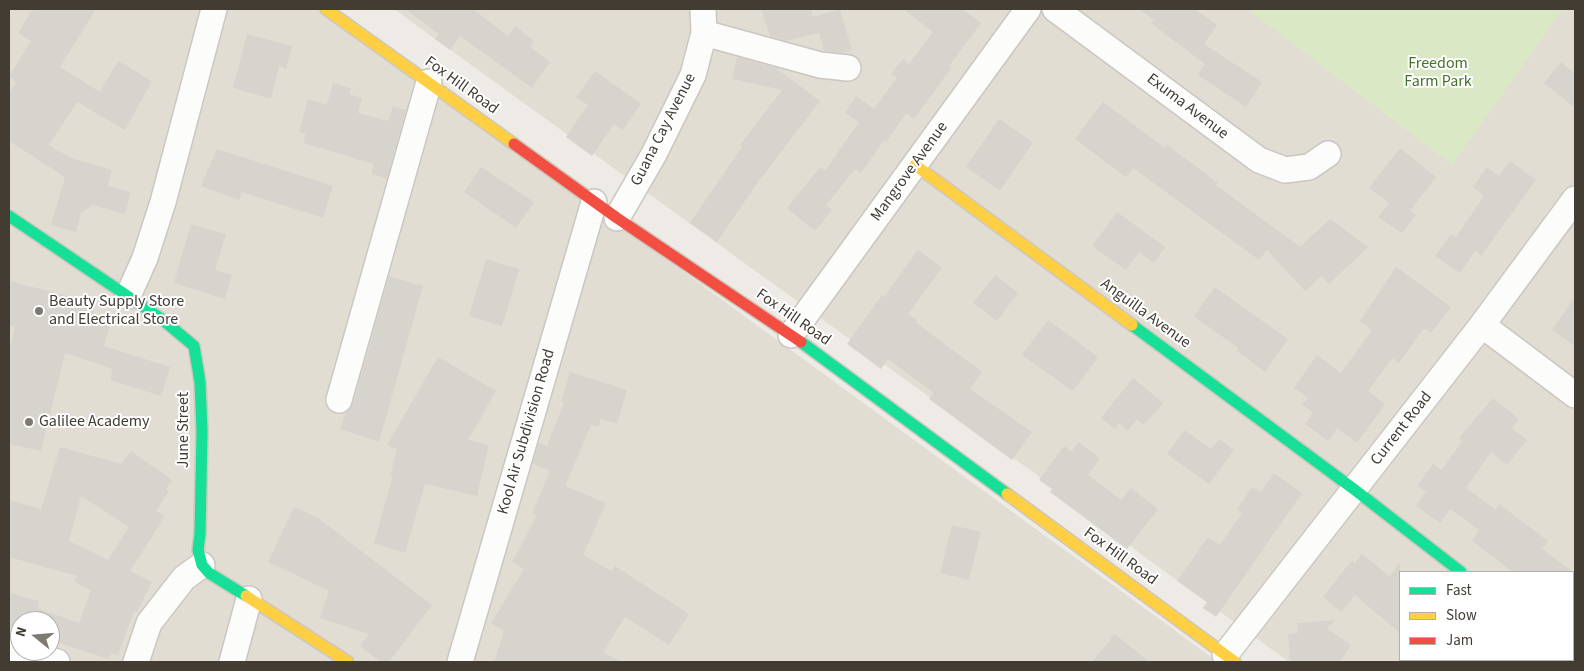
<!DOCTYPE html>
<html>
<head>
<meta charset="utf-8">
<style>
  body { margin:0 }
  #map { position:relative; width:1584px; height:671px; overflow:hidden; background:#eeebe6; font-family:"Source Sans 3",sans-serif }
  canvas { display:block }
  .frame { position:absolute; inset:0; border:10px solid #423c33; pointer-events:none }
  .legend { position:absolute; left:1399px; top:571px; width:175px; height:90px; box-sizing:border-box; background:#fff; border:1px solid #b3b1ad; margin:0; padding:6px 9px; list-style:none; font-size:15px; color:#423c33 }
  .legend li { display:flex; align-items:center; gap:10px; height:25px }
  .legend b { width:25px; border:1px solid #b3b1ad }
  .north { position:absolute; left:10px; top:611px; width:50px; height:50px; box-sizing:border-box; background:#fff; border:1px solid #b3b1ad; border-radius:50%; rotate:287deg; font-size:14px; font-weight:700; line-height:20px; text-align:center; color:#423c33 }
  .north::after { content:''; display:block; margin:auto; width:18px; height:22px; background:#7e7972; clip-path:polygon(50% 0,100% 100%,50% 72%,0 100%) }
</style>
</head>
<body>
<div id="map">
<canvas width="1584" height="671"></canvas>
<div class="frame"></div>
<ul class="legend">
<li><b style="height:6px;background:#16e098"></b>Fast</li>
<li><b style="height:6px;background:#ffcf43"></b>Slow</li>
<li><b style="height:6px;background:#f24e42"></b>Jam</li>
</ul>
<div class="north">N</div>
</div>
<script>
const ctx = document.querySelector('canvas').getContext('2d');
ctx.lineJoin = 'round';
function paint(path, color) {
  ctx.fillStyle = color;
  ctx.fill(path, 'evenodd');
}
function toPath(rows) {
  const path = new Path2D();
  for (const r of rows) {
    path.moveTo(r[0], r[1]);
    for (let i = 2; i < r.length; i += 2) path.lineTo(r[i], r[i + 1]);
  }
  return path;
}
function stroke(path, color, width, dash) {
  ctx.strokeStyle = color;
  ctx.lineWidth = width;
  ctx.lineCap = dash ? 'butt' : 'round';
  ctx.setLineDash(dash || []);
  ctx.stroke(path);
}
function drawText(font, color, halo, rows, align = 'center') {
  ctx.font = font + ' "Source Sans 3",sans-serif';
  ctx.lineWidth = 4;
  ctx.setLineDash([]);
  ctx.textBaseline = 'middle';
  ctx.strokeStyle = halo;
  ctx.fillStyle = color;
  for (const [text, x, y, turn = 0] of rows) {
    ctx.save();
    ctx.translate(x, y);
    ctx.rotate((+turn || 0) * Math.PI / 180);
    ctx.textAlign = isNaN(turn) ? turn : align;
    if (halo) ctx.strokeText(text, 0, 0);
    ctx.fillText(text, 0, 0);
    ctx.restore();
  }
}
paint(toPath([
  [9,9,324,9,1218,662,9,662],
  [20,621,50,621,50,651,20,651],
  [394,9,1575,9,1575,662,1289,662,1138,552,1106,525],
  [1400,572,1573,572,1573,660,1400,660]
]), '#e2ddd3');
paint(toPath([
  [1247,9,1563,9,1452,165]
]), '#dbe8c6');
paint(toPath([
  [33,9,96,9,60,67,100,92,118,61,152,81,125,130,77,102,49,145,71,158,112,170,108,186,131,192,125,214,93,205,81,213,76,232,51,225,65,177,9,141,9,94,16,82,9,76,31,41,18,33],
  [405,9,473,9,508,36,515,26,534,41,530,47,550,62,532,88,460,36,450,50,435,39,439,34],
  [761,9,811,9,813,17,840,9,852,50,842,53,824,51,819,33,786,41,770,36],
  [903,9,962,9,981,23,949,66,951,68,914,119,906,113,886,142,884,140,861,173,855,169,826,205,832,210,815,231,787,208,820,167,825,171,859,122,845,113,856,96,874,109,897,78,891,74,903,59,909,64,933,32],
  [1139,9,1195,9,1217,25,1204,44,1262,82,1246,107,1198,75,1205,64,1152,24,1154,20],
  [247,34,292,46,286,69,279,66,271,99,233,88],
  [737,57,776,68,820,101,758,182,717,242,690,223,742,147,740,145,782,90,732,79],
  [1561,62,1575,74,1575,108,1544,83],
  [595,71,641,104,623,130,614,124,592,156,566,137,588,105,576,97],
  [333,83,351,88,349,94,362,98,358,113,388,121,393,106,406,110,387,179,371,173,374,164,303,143,306,134,299,132,308,99,327,105],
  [1103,102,1165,148,1167,145,1218,183,1216,185,1300,247,1330,219,1368,247,1329,284,1321,276,1305,291,1267,250,1259,260,1133,168,1126,177,1075,139],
  [999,119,1033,142,1000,191,966,167],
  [1400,148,1436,177,1410,211,1416,215,1402,233,1378,217,1389,203,1369,188],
  [217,149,333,186,323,218,242,192,239,200,201,186],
  [1510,161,1536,180,1481,256,1475,251,1460,273,1435,256,1451,234,1456,237,1484,196,1473,187,1487,167,1499,176],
  [481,167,534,202,516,228,464,192],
  [1117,212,1165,247,1154,263,1139,252,1126,270,1092,246],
  [191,224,226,234,215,270,232,275,225,299,174,283],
  [918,250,942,268,908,314,917,320,915,322,982,372,970,389,1032,432,1012,460,929,399,934,393,888,359,881,369,847,344,882,295,884,297],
  [486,259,519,269,502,326,469,316],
  [1396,267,1451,307,1431,333,1424,328,1399,363,1392,358,1368,391,1385,404,1357,443,1337,428,1328,441,1305,424,1313,413,1302,405,1308,398,1294,388,1317,355,1341,373,1372,330,1360,321],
  [995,275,1018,293,997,321,973,303],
  [389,276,423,286,379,442,340,429,346,412,353,404],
  [9,281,72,297,72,299,95,306,91,320,110,326,104,346,170,367,161,396,110,380,113,369,65,353,41,451,9,444,9,352,15,326,9,325],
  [1215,287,1288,339,1265,372,1237,351,1238,348,1194,316],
  [1575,297,1575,346,1552,330],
  [1048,320,1098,357,1073,391,1022,355],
  [438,357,496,391,468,440,489,445,477,496,425,484,405,553,374,543,393,476,390,476,397,449,387,445],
  [570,372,627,390,617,424,601,419,598,427,591,425,565,486,606,503,583,555,612,571,615,566,689,614,669,645,625,617,603,652,621,662,494,662,504,631,491,623,524,569,512,562,537,516,532,513,550,471,533,464,539,443,547,446,564,403,561,402],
  [1133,378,1163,403,1144,425,1137,419,1128,431,1119,423,1115,429,1101,418],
  [1493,398,1519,419,1512,428,1527,440,1507,465,1491,452,1466,488,1495,509,1499,504,1548,541,1542,549,1573,572,1513,572,1472,541,1479,530,1450,509,1440,523,1416,506,1426,492,1417,486,1433,464,1442,470,1462,441,1459,438],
  [1184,430,1211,449,1219,439,1234,450,1209,484,1167,454],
  [1078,442,1100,458,1088,475,1121,500,1131,488,1158,509,1127,549,1050,492,1052,489,1039,480,1064,446,1072,452],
  [60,447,121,464,131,451,172,480,166,489,169,491,156,511,165,516,130,571,152,582,137,612,134,611,118,655,111,653,109,659,50,640,50,621,20,621,20,630,9,626,9,593,39,601,37,608,79,623,91,590,74,582,77,576,9,557,9,500,41,509],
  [81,496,129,527,108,560,69,541],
  [1274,473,1302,493,1216,617,1203,608,1207,602,1177,581,1208,537,1220,545,1242,513,1237,510,1252,487,1261,492],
  [294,507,318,518,432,605,389,662,381,662,360,646,369,634,320,618,329,591,268,562],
  [952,525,981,532,969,580,940,573],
  [1362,554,1389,576,1400,563,1400,633,1355,595,1341,612,1323,597,1352,560,1355,563],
  [1335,620,1327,629,1351,645,1340,662,1296,662,1290,659,1288,634,1298,633,1297,623],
  [1115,634,1149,662,1092,662]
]), '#d7d4ce');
const street = toPath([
  [1055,9,1259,160,1285,170,1309,167,1328,154],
  [704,33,820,65,848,68],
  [617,218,654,154,693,75,704,33,703,9],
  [128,296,145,258,163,202,214,9],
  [1482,325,1575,395],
  [791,335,1028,9],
  [339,400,429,82],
  [9,650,57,662],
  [1225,655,1482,325,1575,199],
  [1573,659,1575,661],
  [136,662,149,623,184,578,202,565],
  [232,662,249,599],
  [460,662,594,202]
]);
const fast = toPath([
  [9,216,163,320,194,346,200,382,202,431,200,534,198,550,202,565,209,573,246,596],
  [1132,325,1355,490,1461,572],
  [801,342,1007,494]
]);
const slow = toPath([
  [326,9,514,144],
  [915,165,1132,325],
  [1007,494,1235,662],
  [246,596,348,662]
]);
const jam = toPath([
  [514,144,617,218,801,342]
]);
stroke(street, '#cac7c2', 28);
stroke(fast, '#cdc8bd', 14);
stroke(slow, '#cdc8bd', 14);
stroke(jam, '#cdc8bd', 14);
stroke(street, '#fcfcfb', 25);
stroke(fast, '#16e098', 11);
stroke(slow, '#ffcf43', 11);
stroke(jam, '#f24e42', 11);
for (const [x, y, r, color] of [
  [39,311,5,"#7e7972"],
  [29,422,5,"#7e7972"]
]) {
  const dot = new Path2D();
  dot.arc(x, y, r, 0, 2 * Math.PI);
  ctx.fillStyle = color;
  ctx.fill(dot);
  stroke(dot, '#fff', 2);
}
drawText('16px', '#457228', '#fff', [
  ["Freedom",1438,64],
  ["Farm Park",1438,82]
]);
drawText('16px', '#423c33', '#fff', [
  ["Fox Hill Road",461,86,36],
  ["Exuma Avenue",1187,107,37],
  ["Guana Cay Avenue",664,130,-63],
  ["Mangrove Avenue",910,172,-54],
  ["Anguilla Avenue",1145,314,36],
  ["Fox Hill Road",793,318,35],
  ["Current Road",1402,429,-52],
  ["June Street",184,430,-90],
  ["Kool Air Subdivision Road",527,432,-74],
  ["Fox Hill Road",1120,557,36]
]);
drawText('16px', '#423c33', '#fff', [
  ["Beauty Supply Store",49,302],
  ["and Electrical Store",49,320],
  ["Galilee Academy",39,422]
], 'left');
</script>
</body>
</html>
